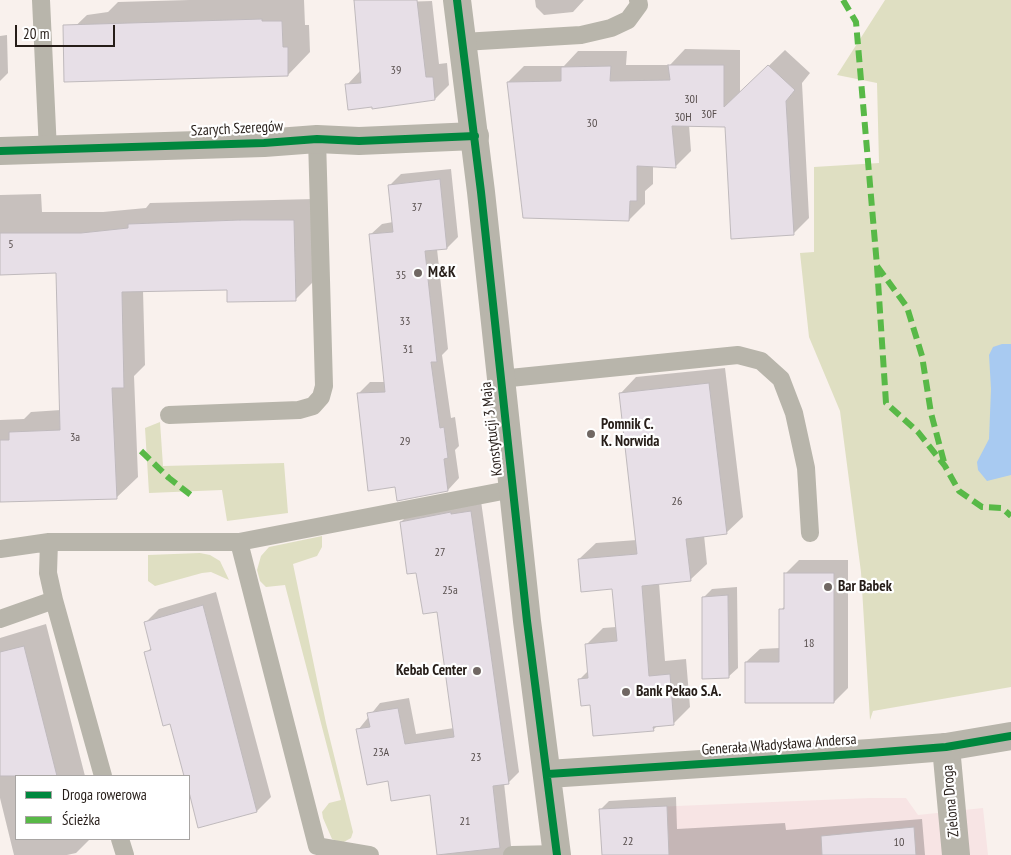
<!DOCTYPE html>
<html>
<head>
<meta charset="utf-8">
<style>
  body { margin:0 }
  #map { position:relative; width:1011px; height:855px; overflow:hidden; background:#f9f1ed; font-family:"PT Sans Narrow",sans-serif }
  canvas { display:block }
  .legend { position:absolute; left:15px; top:775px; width:175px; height:65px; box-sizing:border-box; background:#fff; border:1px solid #a8a5a3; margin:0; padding:6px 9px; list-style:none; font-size:15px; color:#261d18 }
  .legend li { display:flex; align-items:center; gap:10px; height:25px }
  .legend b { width:25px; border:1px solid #a8a5a3 }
  .scale { position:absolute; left:15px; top:25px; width:100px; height:22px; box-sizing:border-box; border:2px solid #261d18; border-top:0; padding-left:6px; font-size:15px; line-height:18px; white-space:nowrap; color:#261d18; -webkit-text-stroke:4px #fff; paint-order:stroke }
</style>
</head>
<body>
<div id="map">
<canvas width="1011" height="855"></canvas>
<ul class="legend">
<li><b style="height:6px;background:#00873e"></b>Droga rowerowa</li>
<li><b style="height:6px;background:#58b947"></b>Ścieżka</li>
</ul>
<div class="scale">20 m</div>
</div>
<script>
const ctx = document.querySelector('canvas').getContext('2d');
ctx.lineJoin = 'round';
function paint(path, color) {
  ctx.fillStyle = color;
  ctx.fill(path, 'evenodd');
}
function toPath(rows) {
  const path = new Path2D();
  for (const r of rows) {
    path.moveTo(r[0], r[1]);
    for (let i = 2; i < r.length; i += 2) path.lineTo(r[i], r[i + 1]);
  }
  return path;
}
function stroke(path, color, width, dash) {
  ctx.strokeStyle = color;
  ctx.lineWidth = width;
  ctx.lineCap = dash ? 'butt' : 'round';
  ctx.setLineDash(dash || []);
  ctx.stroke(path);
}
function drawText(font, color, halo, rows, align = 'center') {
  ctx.font = font + ' "PT Sans Narrow",sans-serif';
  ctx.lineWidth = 4.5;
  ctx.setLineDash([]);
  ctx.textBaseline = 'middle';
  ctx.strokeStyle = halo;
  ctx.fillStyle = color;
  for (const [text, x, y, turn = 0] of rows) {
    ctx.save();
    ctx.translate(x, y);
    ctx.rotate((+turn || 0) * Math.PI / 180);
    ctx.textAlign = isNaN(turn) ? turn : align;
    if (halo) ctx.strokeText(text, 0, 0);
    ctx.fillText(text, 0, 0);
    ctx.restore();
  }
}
paint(toPath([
  [870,798,906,798,918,815,983,808,988,855,602,855,599,814,604,809]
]), '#f7e4e4');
paint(toPath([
  [885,0,1011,0,1011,687,873,711,870,720,861,572,840,411,809,337,800,253,814,252,814,167,879,163,877,83,837,75],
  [160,422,163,466,284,463,288,513,227,521,222,490,149,493,145,428],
  [322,536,322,547,317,556,293,564,326,723,353,832,351,838,342,843,332,839,323,818,322,812,329,803,341,800,285,585,266,587,260,581,257,570,261,556,269,547],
  [200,553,210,555,220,561,229,580,211,572,202,573,155,586,148,581,148,555]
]), '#dfdfc2');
paint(toPath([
  [1002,344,1011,344,1011,475,987,481,978,470,977,462,989,439,991,389,989,355,993,347]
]), '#a8caf1');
paint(toPath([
  [189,0,304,0,305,25,309,25,310,52,288,75,64,37,87,15,108,12,118,2],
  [535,0,584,0,573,12,544,15,536,7],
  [432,1,439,64,447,63,449,85,435,99,347,85,360,71,370,3],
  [7,35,8,73,0,81,0,36],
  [685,49,740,50,740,94,785,50,810,73,802,83,809,218,793,234,726,126,689,125,691,151,675,167,653,166,653,184,645,191,645,204,629,220,508,82,524,66,564,66,578,51,627,51,626,65,670,65],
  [451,169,458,237,447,248,437,249,448,349,442,355,451,418,455,417,459,446,455,450,459,478,448,490,396,486,359,393,370,382,385,382,370,235,382,224,393,222,389,186,401,174],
  [41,194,42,212,103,212,146,208,150,203,315,199,317,278,295,300,229,288,143,290,145,365,134,376,138,477,116,498,0,501,0,420,24,419,31,412,61,410,58,272,0,274,0,195],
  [725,368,743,517,726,533,704,535,707,564,690,580,659,583,665,661,686,659,690,707,674,723,658,725,653,730,580,679,589,670,586,645,603,628,616,627,613,588,579,559,596,543,637,540,620,394,636,377],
  [481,501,519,772,508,783,504,783,512,855,438,855,431,794,389,779,358,730,380,703,409,698,416,734,454,728,438,611,417,572,401,522,412,511],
  [799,560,848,560,848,688,834,702,746,662,760,649,780,648,781,610,785,606,785,574],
  [737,587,738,668,728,677,703,598,712,589],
  [216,592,271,797,257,811,199,826,189,789,189,776,186,776,171,722,146,653,152,647,145,623,159,609],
  [46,624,85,776,16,776,16,839,90,839,76,853,67,855,14,855,0,798,0,638],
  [676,797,677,829,785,823,786,830,922,819,925,855,602,855,600,810,609,801]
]), '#0003');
const building = toPath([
  [354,0,417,0,426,77,433,77,435,100,372,109,372,107,348,110,345,84,361,83,354,0],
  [262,19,262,21,282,21,283,47,288,47,288,76,64,82,63,25,262,19],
  [668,65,724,65,724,107,768,65,795,90,786,101,794,235,731,239,725,127,672,126,676,168,637,166,637,201,630,201,629,221,523,218,507,82,561,81,561,67,611,66,610,81,670,80,668,65],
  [440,179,447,249,425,251,437,362,431,362,440,428,444,427,448,458,444,459,448,491,397,501,395,487,368,491,357,393,385,392,369,234,393,232,388,185,440,179],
  [240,220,294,220,296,301,227,302,227,290,122,292,124,388,112,388,117,499,0,502,0,440,9,440,9,432,60,430,56,273,0,275,0,233,81,233,128,228,128,224,240,220],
  [709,383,727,534,686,539,691,581,642,586,649,676,670,674,674,725,653,727,654,731,593,736,590,705,581,706,578,679,588,678,585,644,617,641,612,589,581,592,578,559,637,554,619,393,709,383],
  [471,511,509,784,493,786,500,848,437,855,430,795,391,801,388,781,367,785,356,729,370,727,367,713,398,708,405,744,454,737,437,612,423,614,416,573,407,574,400,522,451,512,451,514,471,511],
  [784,573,834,573,834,703,745,703,745,662,779,662,779,609,784,609,784,573],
  [728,595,729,678,702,679,702,597,728,595],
  [203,605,257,812,198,828,189,792,189,776,184,776,170,724,163,726,144,652,151,650,144,622,203,605],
  [24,646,57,776,0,776,0,652,24,646],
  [667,806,669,855,602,855,599,809,667,806],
  [914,827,916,855,822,855,821,836,914,827]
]);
paint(building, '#e7dfe7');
stroke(building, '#bfb9bc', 1);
stroke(toPath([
  [41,0,48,151],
  [463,42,581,35,611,28,628,20,639,5,638,0],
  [500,379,738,355,761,361,781,379,794,413,806,468,810,533],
  [169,415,299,410,313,406,321,397,324,386,317,139],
  [239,542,317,846,370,855],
  [0,549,49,542,239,542,513,489],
  [54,600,103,776],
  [0,619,54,600,48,573,49,542],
  [120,839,125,855],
  [512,855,557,854]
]), '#b8b5ab', 18);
stroke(toPath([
  [0,151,264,143,317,139,359,141,475,136],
  [946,747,956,855]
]), '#b8b5ab', 28);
stroke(toPath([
  [457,0,481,192,527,621,557,855],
  [548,774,870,753,946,747,1011,736]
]), '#b8b5ab', 28);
stroke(toPath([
  [843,0,856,22,877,266,886,403,918,432,945,466,959,491,982,507,1002,508,1011,516],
  [877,266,907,307,922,356,931,413,944,462],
  [141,451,169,478,192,496]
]), '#58b947', 6, [12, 6]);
stroke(toPath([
  [457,0,481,192,527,621,557,855],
  [0,151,264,143,317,139,359,141,475,136],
  [548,774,870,753,946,747,1011,736]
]), '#00873e', 8);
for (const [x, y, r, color] of [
  [418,273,5,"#706763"],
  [591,434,5,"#706763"],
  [828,587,5,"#706763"],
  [477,671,5,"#706763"],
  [626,692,5,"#706763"]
]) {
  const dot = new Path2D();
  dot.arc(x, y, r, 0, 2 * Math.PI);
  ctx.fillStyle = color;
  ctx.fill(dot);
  stroke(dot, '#fff', 2);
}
drawText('12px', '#574e4d', null, [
  ["39",396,71],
  ["30I",691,100],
  ["30F",709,115],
  ["30H",683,118],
  ["30",592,124],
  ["37",417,208],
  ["5",11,245],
  ["35",401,276],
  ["33",405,322],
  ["31",408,350],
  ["3a",75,438],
  ["29",405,442],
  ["26",677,502],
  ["27",440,553],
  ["25a",450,591],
  ["18",809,644],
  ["23A",381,753],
  ["23",476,758],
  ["21",465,822],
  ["22",628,842],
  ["10",899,843]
]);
drawText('15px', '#261d18', '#fff', [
  ["Szarych Szeregów",237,129,-3],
  ["Konstytucji 3 Maja",492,429,-97],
  ["Generała Władysława Andersa",779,745,-4],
  ["Zielona Droga",951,801,-95]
]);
drawText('bold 15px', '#261d18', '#fff', [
  ["M&K",428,273],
  ["Pomnik C.",601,425],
  ["K. Norwida",601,442],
  ["Bar Babek",838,587],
  ["Kebab Center",467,671,"right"],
  ["Bank Pekao S.A.",636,692]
], 'left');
</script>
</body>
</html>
